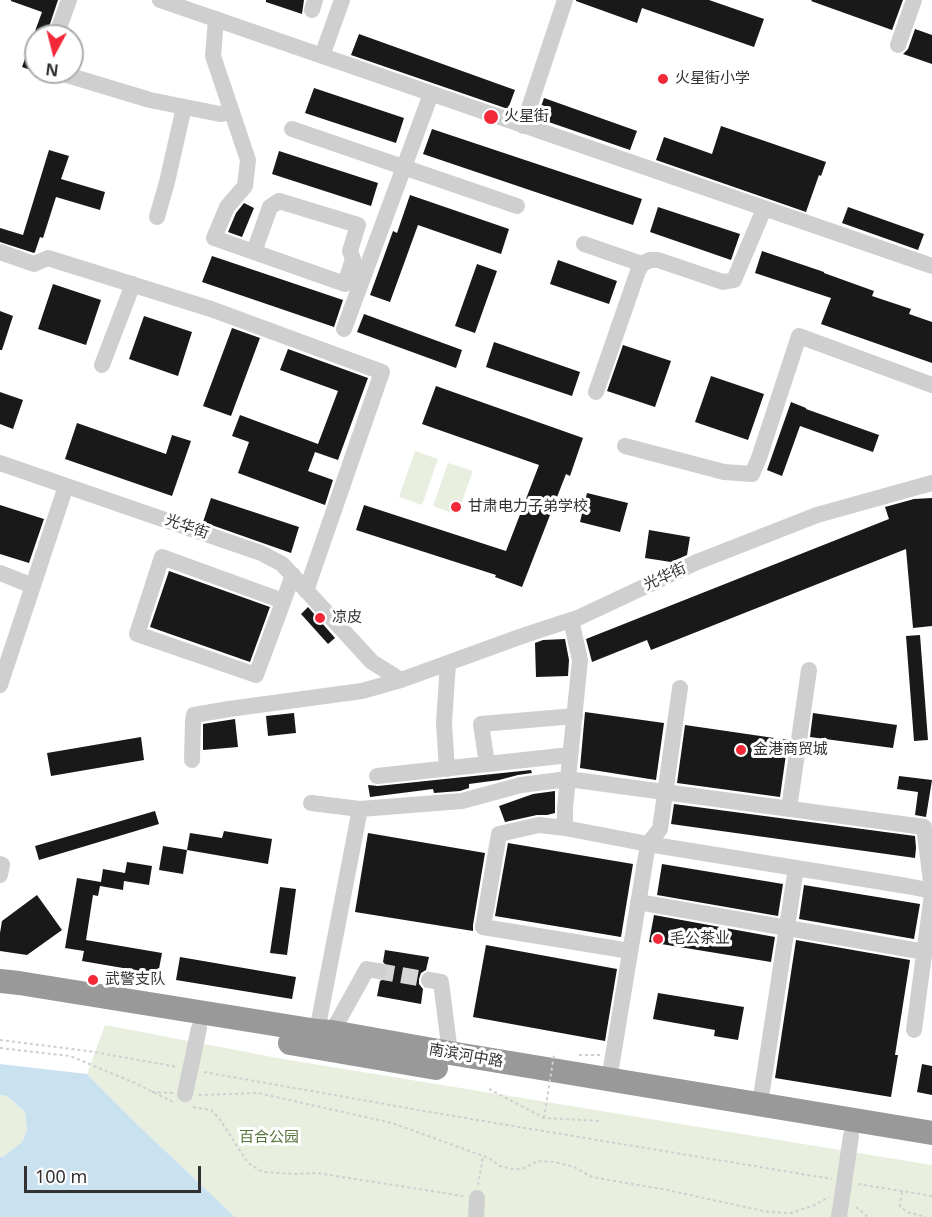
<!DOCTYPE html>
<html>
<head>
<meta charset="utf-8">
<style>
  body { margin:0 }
  #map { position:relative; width:932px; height:1217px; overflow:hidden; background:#fff; font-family:"Noto Sans",sans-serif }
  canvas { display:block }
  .north { position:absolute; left:24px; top:24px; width:60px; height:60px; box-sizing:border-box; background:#fff; border:2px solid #adadad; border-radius:50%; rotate:187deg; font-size:16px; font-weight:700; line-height:24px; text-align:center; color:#323232 }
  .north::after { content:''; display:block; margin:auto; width:21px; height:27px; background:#f3293a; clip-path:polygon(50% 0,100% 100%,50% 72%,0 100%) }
  .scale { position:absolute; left:24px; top:1166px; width:177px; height:27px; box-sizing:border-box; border:3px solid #323232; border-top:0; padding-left:8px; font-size:18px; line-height:21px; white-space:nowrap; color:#323232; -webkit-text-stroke:4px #fff; paint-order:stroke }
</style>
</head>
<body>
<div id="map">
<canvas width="932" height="1217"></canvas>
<div class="north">N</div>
<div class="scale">100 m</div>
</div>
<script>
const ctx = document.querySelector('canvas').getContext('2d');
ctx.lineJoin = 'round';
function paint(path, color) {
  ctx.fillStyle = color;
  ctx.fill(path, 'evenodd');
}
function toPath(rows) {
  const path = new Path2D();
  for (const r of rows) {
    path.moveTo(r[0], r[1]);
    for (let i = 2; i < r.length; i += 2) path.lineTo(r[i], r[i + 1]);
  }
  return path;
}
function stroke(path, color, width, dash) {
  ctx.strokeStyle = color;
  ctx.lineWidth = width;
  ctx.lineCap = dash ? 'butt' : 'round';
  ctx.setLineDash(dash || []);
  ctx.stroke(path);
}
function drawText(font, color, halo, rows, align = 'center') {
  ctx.font = font + ' "Noto Sans","Noto Sans SC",sans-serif';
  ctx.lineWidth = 6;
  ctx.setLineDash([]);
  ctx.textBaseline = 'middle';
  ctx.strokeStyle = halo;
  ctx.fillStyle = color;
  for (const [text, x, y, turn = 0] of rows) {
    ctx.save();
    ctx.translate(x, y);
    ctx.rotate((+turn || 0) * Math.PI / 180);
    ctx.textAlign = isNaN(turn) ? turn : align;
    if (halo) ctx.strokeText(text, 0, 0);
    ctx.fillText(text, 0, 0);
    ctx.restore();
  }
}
paint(toPath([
  [415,451,438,459,422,505,399,497],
  [448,463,473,471,457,515,433,506],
  [105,1025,283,1059,932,1165,932,1217,235,1217,140,1127,87,1074],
  [0,1095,7,1096,25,1112,27,1130,22,1142,4,1156,0,1157]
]), '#e8efdf');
paint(toPath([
  [0,1064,87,1074,140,1127,235,1217,0,1217,0,1157,4,1156,22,1142,27,1130,25,1112,7,1096,0,1095]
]), '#cae1f0');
paint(toPath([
  [11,0,58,0,46,36,36,36,36,72,22,67,42,12,11,1],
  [266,0,304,0,302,14,266,2],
  [576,0,709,0,764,19,754,47,642,8,637,23,576,1],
  [812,0,903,0,892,30,811,1],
  [915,29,932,35,932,64,903,54,908,49],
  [359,34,515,90,508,109,351,55],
  [314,88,404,118,396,143,305,113],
  [544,98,637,131,630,150,537,118],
  [721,126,826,162,821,176,819,175,806,212,656,160,664,137,712,154],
  [432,129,642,199,633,225,423,154],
  [49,150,69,156,61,179,105,192,100,210,56,197,43,238,40,237,35,252,34,253,0,242,0,228,23,235],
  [279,151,378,183,371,206,272,174],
  [410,195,509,229,501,254,418,225,390,302,370,295,393,231,397,233],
  [244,203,254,208,242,237,228,232,236,213],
  [658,207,740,234,731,260,650,232],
  [848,207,924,234,918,250,842,223],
  [762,251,824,272,824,273,874,291,872,296,911,309,909,314,932,322,932,363,821,324,831,298,755,273],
  [212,256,343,300,334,327,202,282],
  [558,260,617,281,609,304,550,284],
  [477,264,497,271,475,333,455,326],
  [53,284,101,300,86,345,38,329],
  [0,311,13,316,2,350,0,350],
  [364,314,462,350,456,368,357,332],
  [144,316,192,332,178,376,129,359],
  [232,328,260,338,231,416,203,406],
  [494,342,580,372,572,396,486,367],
  [623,345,671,361,655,407,607,391],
  [288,349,368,378,338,460,315,452,308,471,333,480,325,505,238,473,249,442,232,436,240,415,318,444,338,391,280,370],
  [711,376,764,394,748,440,695,422],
  [436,386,583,438,570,476,566,474,522,587,495,577,496,575,356,530,364,505,506,551,539,465,422,424],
  [0,392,23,400,13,429,0,424],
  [791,402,806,408,806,409,879,435,873,452,800,426,782,476,767,470],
  [77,423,166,454,172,435,191,441,172,496,65,459],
  [587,493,628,503,620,532,580,522],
  [211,498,299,527,291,553,203,522],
  [932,498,932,626,913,628,906,549,651,650,647,640,592,662,586,639,889,519,885,507,914,499],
  [0,505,44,519,29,563,0,554],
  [649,530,690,537,687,555,671,562,645,558],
  [169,571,270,607,250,662,150,627],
  [308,607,335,638,328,644,301,614],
  [920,635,928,740,914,741,906,636],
  [565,639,569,660,568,676,536,677,535,643,543,640],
  [585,712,664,723,656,780,580,768],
  [294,713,296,733,268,736,266,716],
  [813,713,897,725,893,748,810,737],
  [235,719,238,747,203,750,203,724],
  [685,725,788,740,780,797,677,783],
  [141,737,144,760,51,776,47,753],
  [531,770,532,773,518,775,499,780,469,784,469,788,460,791,434,793,433,789,370,797,368,785,378,786],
  [899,776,932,780,926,817,915,815,918,792,897,789],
  [555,791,555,813,547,815,537,815,505,822,499,806,533,794],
  [674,804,915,836,916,848,915,858,671,824],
  [155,811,159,824,39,860,35,846],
  [224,831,272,839,268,864,187,850,190,833,222,838],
  [368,833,485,853,473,925,473,931,355,912],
  [508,843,633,864,621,937,495,916],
  [163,846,187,850,183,874,159,870],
  [127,862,152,866,149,885,124,881,123,890,100,886,98,896,93,895,86,940,162,953,158,974,82,961,84,951,65,948,77,878,101,882,103,869,125,873],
  [662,864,783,884,778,916,657,895],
  [804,885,920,904,914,939,799,919],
  [280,887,296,889,287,955,270,953],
  [37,895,62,930,27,955,0,951,0,933,2,921],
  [654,915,775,937,771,962,649,942],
  [796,940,910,960,895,1055,898,1055,891,1097,775,1078],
  [486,945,617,969,605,1041,473,1017],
  [385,950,429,957,426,970,421,973,419,979,419,984,423,989,421,1004,377,996,380,981,386,978,388,972,388,967,383,962],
  [180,957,296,977,292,999,176,980],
  [658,993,744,1007,738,1040,714,1036,715,1030,653,1019],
  [922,1064,932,1066,932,1095,917,1092]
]), '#191919');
stroke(toPath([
  [378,971,429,980]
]), '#d6d6d6', 16, [16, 8]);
stroke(toPath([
  [0,1040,88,1051,178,1067],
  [0,1048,70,1056,135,1083,175,1103],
  [579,1055,600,1055],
  [204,1072,447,1115,832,1179],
  [489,1089,544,1118,600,1121],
  [152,1092,173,1093],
  [199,1095,258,1093,392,1123,489,1158,500,1166,512,1169,522,1169,538,1161,555,1162,574,1167,592,1177,667,1190,768,1212,791,1213,815,1205,829,1197],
  [193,1107,211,1110,219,1118,248,1163,263,1172,295,1174,317,1173,463,1196],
  [858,1184,932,1196],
  [478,1185,483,1156],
  [902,1192,900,1206,907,1212,926,1217],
  [856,1207,868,1217]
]), '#cfcfcf', 2, [3, 3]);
stroke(toPath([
  [160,0,932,266],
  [312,10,315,0],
  [216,19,213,56,248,160,245,186,227,207,214,238,254,252,345,284,353,259,350,251,358,225,279,201,270,207,254,252],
  [56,36,69,0],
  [898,45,914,0],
  [322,56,342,0],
  [57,72,150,100,220,114,232,112],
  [523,126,565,0],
  [292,129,517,206],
  [157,217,167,182,184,107],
  [584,244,642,264],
  [0,252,34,264,48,258,211,309,382,372,306,591],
  [344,329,431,94],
  [102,365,133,284],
  [596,392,638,271,642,264,650,260,658,260,723,282,734,280,764,209],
  [625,446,724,472,752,474,759,458,799,336,932,385],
  [0,463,261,553,282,564,372,662,401,680],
  [0,573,33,586],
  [283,601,162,557,137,634,256,675,293,575],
  [0,685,66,486],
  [192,760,193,721,194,715,229,709,362,691,401,680,525,635,580,617,697,562,817,515,932,483],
  [487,764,481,724,575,716],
  [447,769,444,723,448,663],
  [377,776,570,755],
  [311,803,360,809],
  [789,809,809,670],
  [565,828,565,808,580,660,571,620],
  [0,864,2,865,0,875],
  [638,902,925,952],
  [630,951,483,927,499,834,539,825,565,828,648,844,907,886,932,891],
  [429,980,441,982,450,1053],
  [914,1030,932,894],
  [317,1031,360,809,462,801,521,785,568,779,924,827,932,889],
  [329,1040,332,1032,367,969,378,971],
  [609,1080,648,844,660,829,680,688],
  [185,1094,199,1028],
  [760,1104,796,868],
  [476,1217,477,1198],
  [839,1217,851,1136]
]), '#cfcfcf', 16);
stroke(toPath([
  [0,981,19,983,317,1031,332,1032,450,1053,932,1133],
  [290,1043,436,1068]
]), '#999', 24);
stroke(toPath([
  [544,1118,554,1055]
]), '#cfcfcf', 2, [3, 3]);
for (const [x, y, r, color] of [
  [663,79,6,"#f3293a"],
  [491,117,8,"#f3293a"],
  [456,507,6,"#f3293a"],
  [320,618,6,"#f3293a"],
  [741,750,6,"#f3293a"],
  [658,939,6,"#f3293a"],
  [93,980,6,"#f3293a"]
]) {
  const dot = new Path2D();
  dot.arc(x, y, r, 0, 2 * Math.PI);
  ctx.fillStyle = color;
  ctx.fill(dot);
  stroke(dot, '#fff', 2);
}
drawText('15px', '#323232', '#fff', [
  ["火星街小学",675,79],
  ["火星街",504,117],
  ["甘肃电力子弟学校",468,507],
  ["凉皮",332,618],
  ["金港商贸城",753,750],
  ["毛公茶业",670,939],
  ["武警支队",105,980]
], 'left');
drawText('15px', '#323232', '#fff', [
  ["光华街",187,527,19],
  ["光华街",665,577,-25],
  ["南滨河中路",466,1056,10]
]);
drawText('15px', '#55723a', '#fff', [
  ["百合公园",269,1138]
]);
</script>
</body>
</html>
